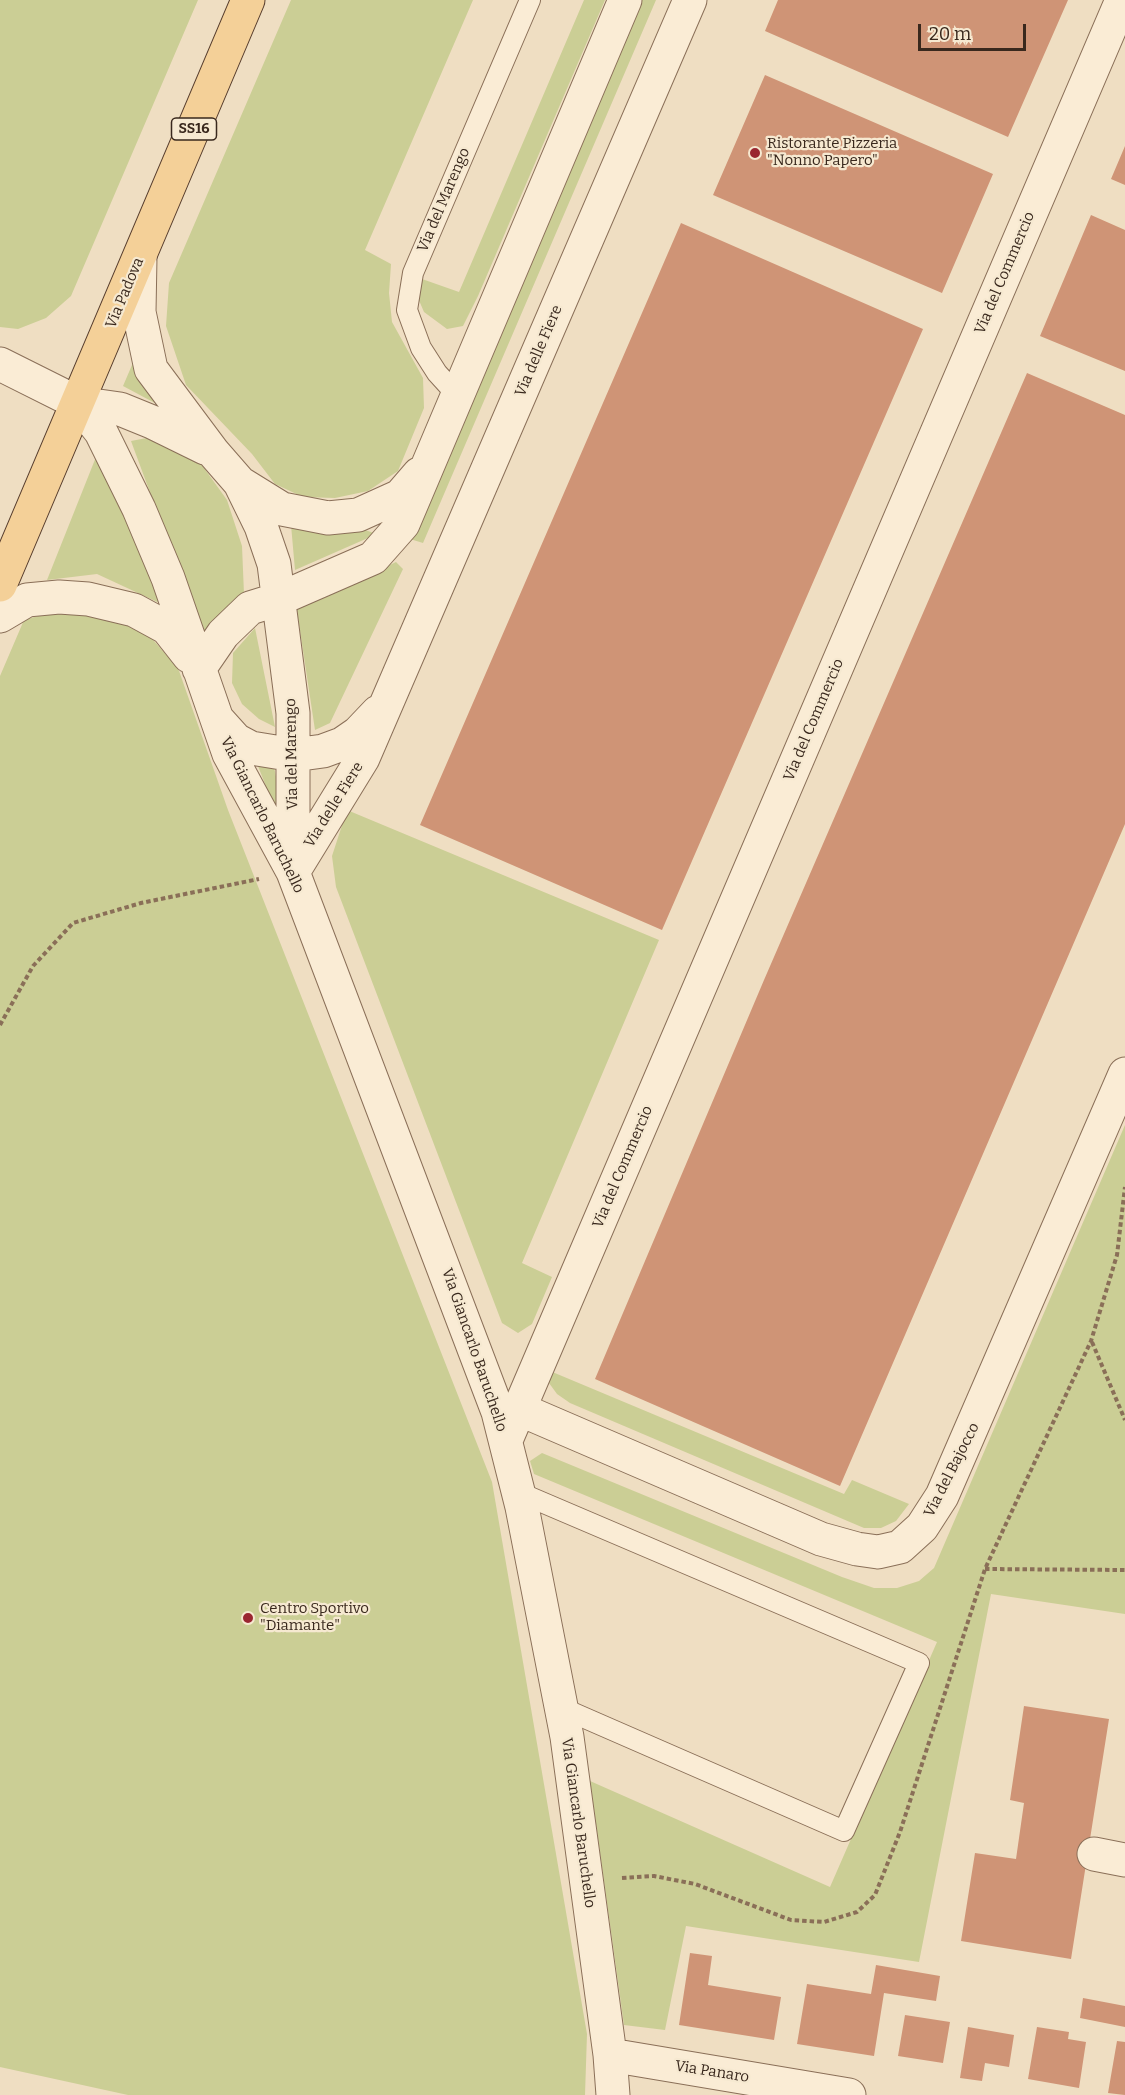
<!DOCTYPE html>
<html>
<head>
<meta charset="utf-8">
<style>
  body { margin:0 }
  #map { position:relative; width:1125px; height:2095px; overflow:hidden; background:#efdec2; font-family:Bitter,serif }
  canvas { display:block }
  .scale { position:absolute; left:918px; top:24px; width:108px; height:27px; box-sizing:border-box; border:3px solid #39281d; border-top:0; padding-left:8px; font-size:18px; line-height:21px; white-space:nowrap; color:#39281d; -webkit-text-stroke:4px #f6e9d1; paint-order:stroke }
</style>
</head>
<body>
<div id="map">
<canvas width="1125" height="2095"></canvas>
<div class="scale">20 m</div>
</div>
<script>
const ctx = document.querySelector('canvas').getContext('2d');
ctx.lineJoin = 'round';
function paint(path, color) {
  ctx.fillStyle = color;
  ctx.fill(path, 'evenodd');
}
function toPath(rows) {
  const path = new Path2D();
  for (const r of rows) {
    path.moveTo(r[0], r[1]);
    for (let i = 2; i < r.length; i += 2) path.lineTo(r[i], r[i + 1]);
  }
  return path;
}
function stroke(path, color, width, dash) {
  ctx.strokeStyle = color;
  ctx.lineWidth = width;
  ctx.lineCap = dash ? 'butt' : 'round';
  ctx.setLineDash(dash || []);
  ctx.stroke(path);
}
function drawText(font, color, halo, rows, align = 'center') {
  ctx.font = font + ' Bitter,serif';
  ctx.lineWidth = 4.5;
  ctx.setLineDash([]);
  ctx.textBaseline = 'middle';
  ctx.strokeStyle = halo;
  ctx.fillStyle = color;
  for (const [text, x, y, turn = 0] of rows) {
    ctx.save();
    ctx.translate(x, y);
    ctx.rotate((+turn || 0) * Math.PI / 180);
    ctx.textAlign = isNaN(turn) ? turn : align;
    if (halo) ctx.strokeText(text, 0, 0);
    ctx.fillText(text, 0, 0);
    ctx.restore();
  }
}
paint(toPath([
  [0,0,198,0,71,296,46,318,18,329,0,327],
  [291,0,473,0,365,250,391,264,389,293,392,322,423,378,424,408,398,471,368,491,335,498,303,497,275,484,252,454,186,385,166,326,169,283],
  [584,0,605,0,478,296,463,326,447,329,424,312,418,298,422,279,459,292],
  [642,0,656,0,423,543,410,539],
  [135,358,168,410,123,386],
  [157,436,194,454,227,500,242,546,244,594,203,636,131,441],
  [96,457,124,507,166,606,97,574,47,580],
  [291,525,353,526,377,534,295,570],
  [396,562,403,569,330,723,315,730,296,604,350,584],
  [70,607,140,625,178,668,228,810,492,1482,587,2034,585,2095,128,2095,0,2067,0,676,24,620],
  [255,628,275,727,259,719,242,704,232,683,233,653],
  [256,761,274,767,285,821,282,827],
  [347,810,659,940,522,1263,552,1277,532,1324,518,1333,502,1323,336,887,332,856],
  [1125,1125,1125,1614,991,1594,919,1962,686,1926,665,2030,624,2025,590,1781,830,1887,937,1642,534,1474,530,1461,542,1453,842,1577,874,1588,897,1588,919,1581,934,1568],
  [550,1371,844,1494,852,1480,909,1504,896,1521,881,1528,864,1528,570,1403,557,1394,549,1383]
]), '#cbce95');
paint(toPath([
  [778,0,1068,0,1008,137,765,31],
  [765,75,993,174,942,293,713,195],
  [1125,146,1125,185,1111,179],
  [1091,215,1125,230,1125,371,1040,336],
  [681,223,923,329,662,930,420,825],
  [1027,373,1125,415,1125,824,840,1486,595,1379,764,980],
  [1024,1706,1109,1719,1071,1959,961,1941,975,1853,1016,1859,1024,1803,1010,1800],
  [690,1953,712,1956,708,1985,781,1997,774,2040,679,2025],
  [876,1965,940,1976,936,2001,884,1993,874,2056,797,2044,807,1984,871,1994],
  [1083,1998,1125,2006,1125,2027,1080,2018],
  [905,2015,950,2022,943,2063,898,2056],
  [968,2027,1014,2035,1009,2067,985,2063,982,2081,960,2078],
  [1037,2027,1069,2032,1068,2039,1086,2042,1079,2088,1028,2079],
  [1117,2041,1125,2042,1125,2095,1108,2093]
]), '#cf9476');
const lane = toPath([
  [457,395,437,373,421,348,407,310,413,273,530,0],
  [518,1492,919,1663,844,1831,562,1708]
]);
const street = toPath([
  [140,257,139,312,151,369,213,452,240,483,261,526,274,564,293,713,293,871],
  [0,364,78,403,120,409,152,422,205,448],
  [78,403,101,432,139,509,168,578,229,754,293,872,498,1412,522,1507,567,1737,610,2055,613,2095],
  [240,483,282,509,328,518,358,515,400,496,419,474],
  [0,616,27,600,59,597,88,599,134,610,167,628,189,656],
  [199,669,223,634,250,608,279,599,373,558,403,524,625,0],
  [218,720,236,740,251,748,294,755,323,751,342,744,358,733,378,712],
  [293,872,363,758,690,0],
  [519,1409,821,1539,857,1549,878,1552,900,1547,922,1527,942,1496,1125,1074],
  [506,1440,1122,0],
  [1094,1854,1125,1860],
  [610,2055,849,2095]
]);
const primary = toPath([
  [0,585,248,0]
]);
stroke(lane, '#8a6f58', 22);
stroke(street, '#8a6f58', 35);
stroke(primary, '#573d2d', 35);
stroke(toPath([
  [0,1025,33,966,73,923,141,903,259,879],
  [1092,1342,1125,1420],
  [985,1569,1125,1570],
  [622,1878,654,1876,695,1884,791,1920,824,1922,857,1912,875,1895,900,1832,985,1569,1091,1341,1117,1255,1125,1187]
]), '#8a6f58', 4, [4.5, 3]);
stroke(lane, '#faecd5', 20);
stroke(street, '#faecd5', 33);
stroke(primary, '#f4d098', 33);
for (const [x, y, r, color] of [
  [755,153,6,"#9a2630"],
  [248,1618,6,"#9a2630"]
]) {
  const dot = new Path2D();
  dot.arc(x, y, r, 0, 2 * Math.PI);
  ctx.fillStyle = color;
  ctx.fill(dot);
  stroke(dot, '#f6e9d1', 2);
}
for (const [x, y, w] of [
  [194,129,45]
]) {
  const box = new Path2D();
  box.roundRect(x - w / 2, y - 11, w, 22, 4.5);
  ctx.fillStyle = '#f6e9d1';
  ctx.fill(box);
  stroke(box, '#39281d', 1.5);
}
drawText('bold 14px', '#39281d', null, [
  ["SS16",194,129]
]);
drawText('15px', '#39281d', '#f6e9d1', [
  ["Ristorante Pizzeria",767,144],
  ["\"Nonno Papero\"",767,161],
  ["Centro Sportivo",260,1609],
  ["\"Diamante\"",260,1626]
], 'left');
drawText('15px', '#39281d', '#f6e9d1', [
  ["Via del Marengo",444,200,-67],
  ["Via del Commercio",1005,273,-67],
  ["Via Padova",125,293,-67],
  ["Via delle Fiere",539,351,-67],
  ["Via del Commercio",814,720,-67],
  ["Via del Marengo",292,754,-91],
  ["Via delle Fiere",334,805,-58],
  ["Via Giancarlo Baruchello",262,815,64],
  ["Via del Commercio",623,1167,-67],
  ["Via Giancarlo Baruchello",474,1350,71],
  ["Via del Bajocco",952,1470,-63],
  ["Via Giancarlo Baruchello",578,1823,82],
  ["Via Panaro",712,2072,9]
]);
</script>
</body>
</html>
